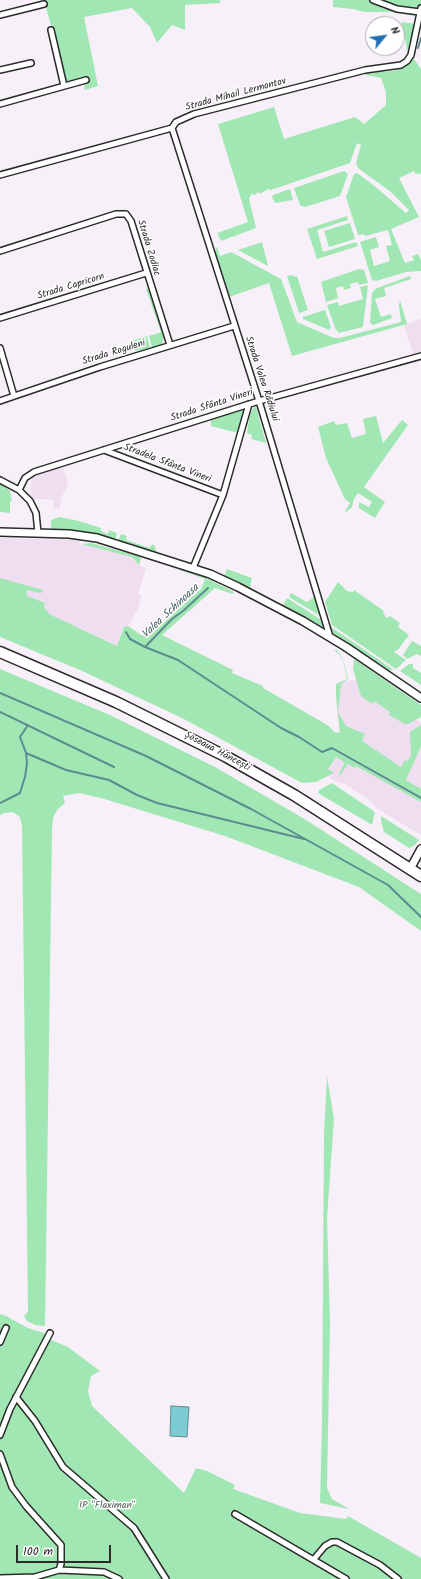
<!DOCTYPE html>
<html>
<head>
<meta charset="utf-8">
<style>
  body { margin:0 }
  #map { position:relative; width:421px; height:1579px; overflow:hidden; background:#f8f0f8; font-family:Kalam,sans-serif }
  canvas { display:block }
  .north { position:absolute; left:365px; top:16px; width:40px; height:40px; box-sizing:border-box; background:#fff; border:1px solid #aaa; border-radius:50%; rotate:61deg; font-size:11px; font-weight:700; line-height:16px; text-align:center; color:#2b2b2b }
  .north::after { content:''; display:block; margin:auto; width:14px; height:18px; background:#1f6fb2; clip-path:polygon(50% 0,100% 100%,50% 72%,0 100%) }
  .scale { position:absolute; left:16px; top:1545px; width:95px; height:18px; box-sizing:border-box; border:2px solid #2b2b2b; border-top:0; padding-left:5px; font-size:12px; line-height:14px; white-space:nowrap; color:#2b2b2b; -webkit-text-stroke:3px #fff; paint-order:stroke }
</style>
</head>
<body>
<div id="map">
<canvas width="421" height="1579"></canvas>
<div class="north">N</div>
<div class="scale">100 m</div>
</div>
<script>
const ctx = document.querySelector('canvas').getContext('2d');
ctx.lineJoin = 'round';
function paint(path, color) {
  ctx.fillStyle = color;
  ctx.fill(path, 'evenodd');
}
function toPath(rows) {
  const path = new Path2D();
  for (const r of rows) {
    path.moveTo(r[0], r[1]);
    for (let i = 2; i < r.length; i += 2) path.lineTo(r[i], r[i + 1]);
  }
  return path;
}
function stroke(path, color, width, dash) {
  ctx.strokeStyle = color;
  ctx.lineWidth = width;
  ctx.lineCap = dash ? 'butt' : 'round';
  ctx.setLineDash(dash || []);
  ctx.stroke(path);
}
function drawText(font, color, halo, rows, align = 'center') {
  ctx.font = font + ' Kalam,sans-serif';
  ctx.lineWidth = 3;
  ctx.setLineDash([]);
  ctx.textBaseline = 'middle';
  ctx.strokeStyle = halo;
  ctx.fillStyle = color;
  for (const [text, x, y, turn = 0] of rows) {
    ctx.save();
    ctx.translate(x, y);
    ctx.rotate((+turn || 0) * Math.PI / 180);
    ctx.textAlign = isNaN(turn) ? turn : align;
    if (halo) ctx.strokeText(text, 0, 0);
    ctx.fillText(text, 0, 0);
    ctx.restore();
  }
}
paint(toPath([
  [421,319,421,352,413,354,404,325],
  [63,467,68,483,61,499,60,509,53,508,53,500,30,498,32,477],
  [0,538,80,540,81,545,89,545,132,557,139,565,146,569,138,594,141,595,138,609,128,626,124,627,117,646,75,626,0,616],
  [356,679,421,723,421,789,406,780,407,777,340,733,337,715,336,684],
  [332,750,421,802,421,835,376,808,372,802,345,784,336,782,328,777,332,775,318,765]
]), '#efdef0');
paint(toPath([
  [44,0,220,0,220,3,185,5,185,30,172,25,157,43,150,27,132,8,84,17,98,86,85,90,84,85,87,84,86,78,68,82,66,80],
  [333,0,421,0,421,7,415,8,414,16,394,12,365,12,353,9,333,7],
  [401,22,415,24,408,54,402,24],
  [414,59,421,69,421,175,420,173,416,174,414,171,399,178,419,217,391,229,405,263,414,260,412,256,418,254,421,260,421,271,406,272,376,281,372,280,360,242,376,237,379,247,370,250,374,266,390,261,386,246,392,245,388,230,365,236,364,234,358,235,346,197,354,174,357,173,372,184,406,213,409,210,391,192,358,168,356,163,361,145,357,143,350,163,271,190,268,189,260,194,258,192,255,195,252,194,249,198,256,228,221,241,217,233,248,222,218,124,274,107,284,139,355,117,364,124,386,105,386,92,381,78,366,75,365,73,393,71,401,68],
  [344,171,348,174,340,196,305,207,300,205,294,188],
  [290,189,293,200,275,203,272,197,273,195],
  [347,216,348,220,317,230,323,252,356,242,358,246,317,259,307,229],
  [350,223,355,239,329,247,324,231],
  [262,242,268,266,238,250],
  [217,247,220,256,231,252,281,279,297,322,334,338,340,338,401,322,399,305,400,300,407,324,292,356,269,283,229,297,215,252],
  [359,269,364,270,368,283,359,285,358,282,350,284,351,288,344,290,343,286,336,288,338,298,326,302,321,282],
  [293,275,294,277,297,276,308,310,299,313,287,276],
  [410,276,411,279,384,288,386,296,375,299,381,317,391,314,392,318,373,325,370,323,372,293,375,289],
  [368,285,363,327,339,333,335,328,327,305,338,302,339,306,363,299,360,287],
  [149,288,164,336,162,345,152,348,149,336,161,332,146,289],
  [325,310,331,327,329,330,303,319,303,317],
  [147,336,150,348,135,351,132,341],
  [254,407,256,407,266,443,251,439,252,435,247,433,250,414],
  [244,409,244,415,238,433,211,426,211,420],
  [376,416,383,443,402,420,408,425,364,487,385,502,375,518,359,508,359,502,369,507,372,502,358,493,354,499,352,507,346,512,345,511,350,503,345,499,326,458,318,427,334,421,336,425,347,423,352,438,366,434,363,419],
  [0,483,10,491,12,501,10,501,10,513,0,512],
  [60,517,79,521,101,528,101,531,108,534,109,530,117,533,115,540,71,530,51,529,51,520],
  [121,534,127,536,126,540,150,548,152,544,155,546,157,554,118,541],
  [91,543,138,556,141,558,139,565,132,557,81,544],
  [181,568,205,576,207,580,208,579,234,592,233,594,215,588,162,635,233,670,232,673,263,686,263,688,329,726,334,732,340,733,336,695,336,684,347,679,343,660,338,653,334,650,337,650,343,659,348,679,341,684,338,712,346,726,365,734,362,741,401,767,405,760,408,761,411,755,410,732,421,725,421,746,406,780,421,789,421,802,356,766,355,768,348,764,341,774,338,775,345,763,336,757,328,769,334,773,316,782,302,783,182,718,80,670,0,637,0,578,43,590,41,593,26,590,27,596,45,603,44,607,49,614,117,646,124,627,128,626,141,635,148,637,201,589,205,579,180,570],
  [227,569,252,578,250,588,224,576],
  [338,582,347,591,353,592,354,590,384,611,383,613,387,618,390,616,400,623,398,627,409,635,397,651,396,650,394,652,406,660,396,669,332,625,325,602],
  [291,593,307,602,313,598,313,595,315,594,322,617,289,597],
  [287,598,323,621,323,625,321,626,283,605],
  [331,628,331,627,394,670,389,670,333,633],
  [412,641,421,646,421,656,417,654,407,659,403,655],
  [354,659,421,705,421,717,408,724,405,724,389,715,390,712,374,701,372,704,361,696,353,669],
  [409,664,413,664,413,668,421,673,421,685,400,671],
  [0,669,110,715,215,767,303,818,421,894,421,931,359,887,225,836,101,798,79,793,63,796,65,803,57,810,53,818,52,830,45,1326,35,1325,27,1321,24,1316,28,1312,22,827,20,817,13,812,4,813,0,815],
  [332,783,375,812,372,825,318,793,319,790],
  [381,816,419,840,414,846,409,848,384,832,381,821],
  [327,1076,334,1119,327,1218,330,1322,327,1488,332,1499,349,1509,320,1503,322,1425,324,1134],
  [0,1314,6,1316,28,1328,47,1334,44,1337,68,1347,100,1371,91,1376,88,1391,92,1406,184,1493,196,1468,207,1471,235,1485,233,1489,300,1513,346,1519,348,1516,421,1558,421,1579,0,1579]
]), '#a0e7b4');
const water = toPath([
  [171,1406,189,1407,187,1437,170,1436,171,1406]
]);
paint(water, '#7ccdd3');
stroke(water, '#5c8c90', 1);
stroke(toPath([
  [418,48,421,38],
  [126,632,130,639,145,647,178,660,281,728,299,737,322,752,332,748,421,798],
  [145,647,172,619,183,611,208,588],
  [0,693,146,756,251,809,388,885,421,917],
  [0,712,114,767],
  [26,753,66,770,109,780,137,795,157,803,304,839],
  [0,803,20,793,25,777,27,763,26,753,20,737,28,725]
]), '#5c8c90', 2);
const street = toPath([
  [373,0,397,9,420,12],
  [0,15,44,4],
  [51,30,64,86],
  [0,70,31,63],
  [0,104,86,80],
  [172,128,259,401,330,637],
  [0,175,172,128,176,122,194,114,365,70,401,65,407,61,411,55,421,8],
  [0,251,116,214,126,214,131,221,170,345],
  [0,318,146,273],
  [0,348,14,396],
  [0,401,100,367,234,326],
  [104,450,223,495],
  [0,480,19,490,30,501,36,513,38,533],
  [19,490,25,478,34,472,259,401,421,356],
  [193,568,223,495,249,404],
  [0,1342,6,1328],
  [16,1397,35,1421,63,1467,134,1528,166,1579],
  [0,1435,10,1409,50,1333],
  [0,1454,12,1487,26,1506,61,1545,61,1564,59,1570],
  [235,1514,346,1579],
  [314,1559,325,1546,332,1542,337,1542,380,1565,398,1579],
  [0,1578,35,1577,59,1570,104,1572,119,1579]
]);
const secondary = toPath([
  [0,532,69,534,97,538,210,574,238,587,303,621,346,647,421,698],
  [410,869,421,849]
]);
const highway = toPath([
  [0,652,116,702,225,756,294,795,421,876]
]);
stroke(street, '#2b2b2b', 8);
stroke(secondary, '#2b2b2b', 10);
stroke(highway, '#2b2b2b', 13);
stroke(street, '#fff', 5);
stroke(secondary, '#fff', 7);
stroke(highway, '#fff', 10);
drawText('10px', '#2b2b2b', '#fff', [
  ["Strada Mihail Lermontov",236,95,-15],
  ["Strada Zodiac",148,248,73],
  ["Strada Capricorn",71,287,-17],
  ["Strada Roguleni",114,353,-17],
  ["Strada Valea Rădiului",261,379,72],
  ["Strada Sfânta Vineri",212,406,-18],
  ["Stradela Sfânta Vineri",167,464,21],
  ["Șoseaua Hâncești",217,752,28]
]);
drawText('10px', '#485a4d', '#fff', [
  ["IP \"Flaximan\"",107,1506]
]);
drawText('italic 11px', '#435c5d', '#fff', [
  ["Valea Schinoasa",171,612,-43]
]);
</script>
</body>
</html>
